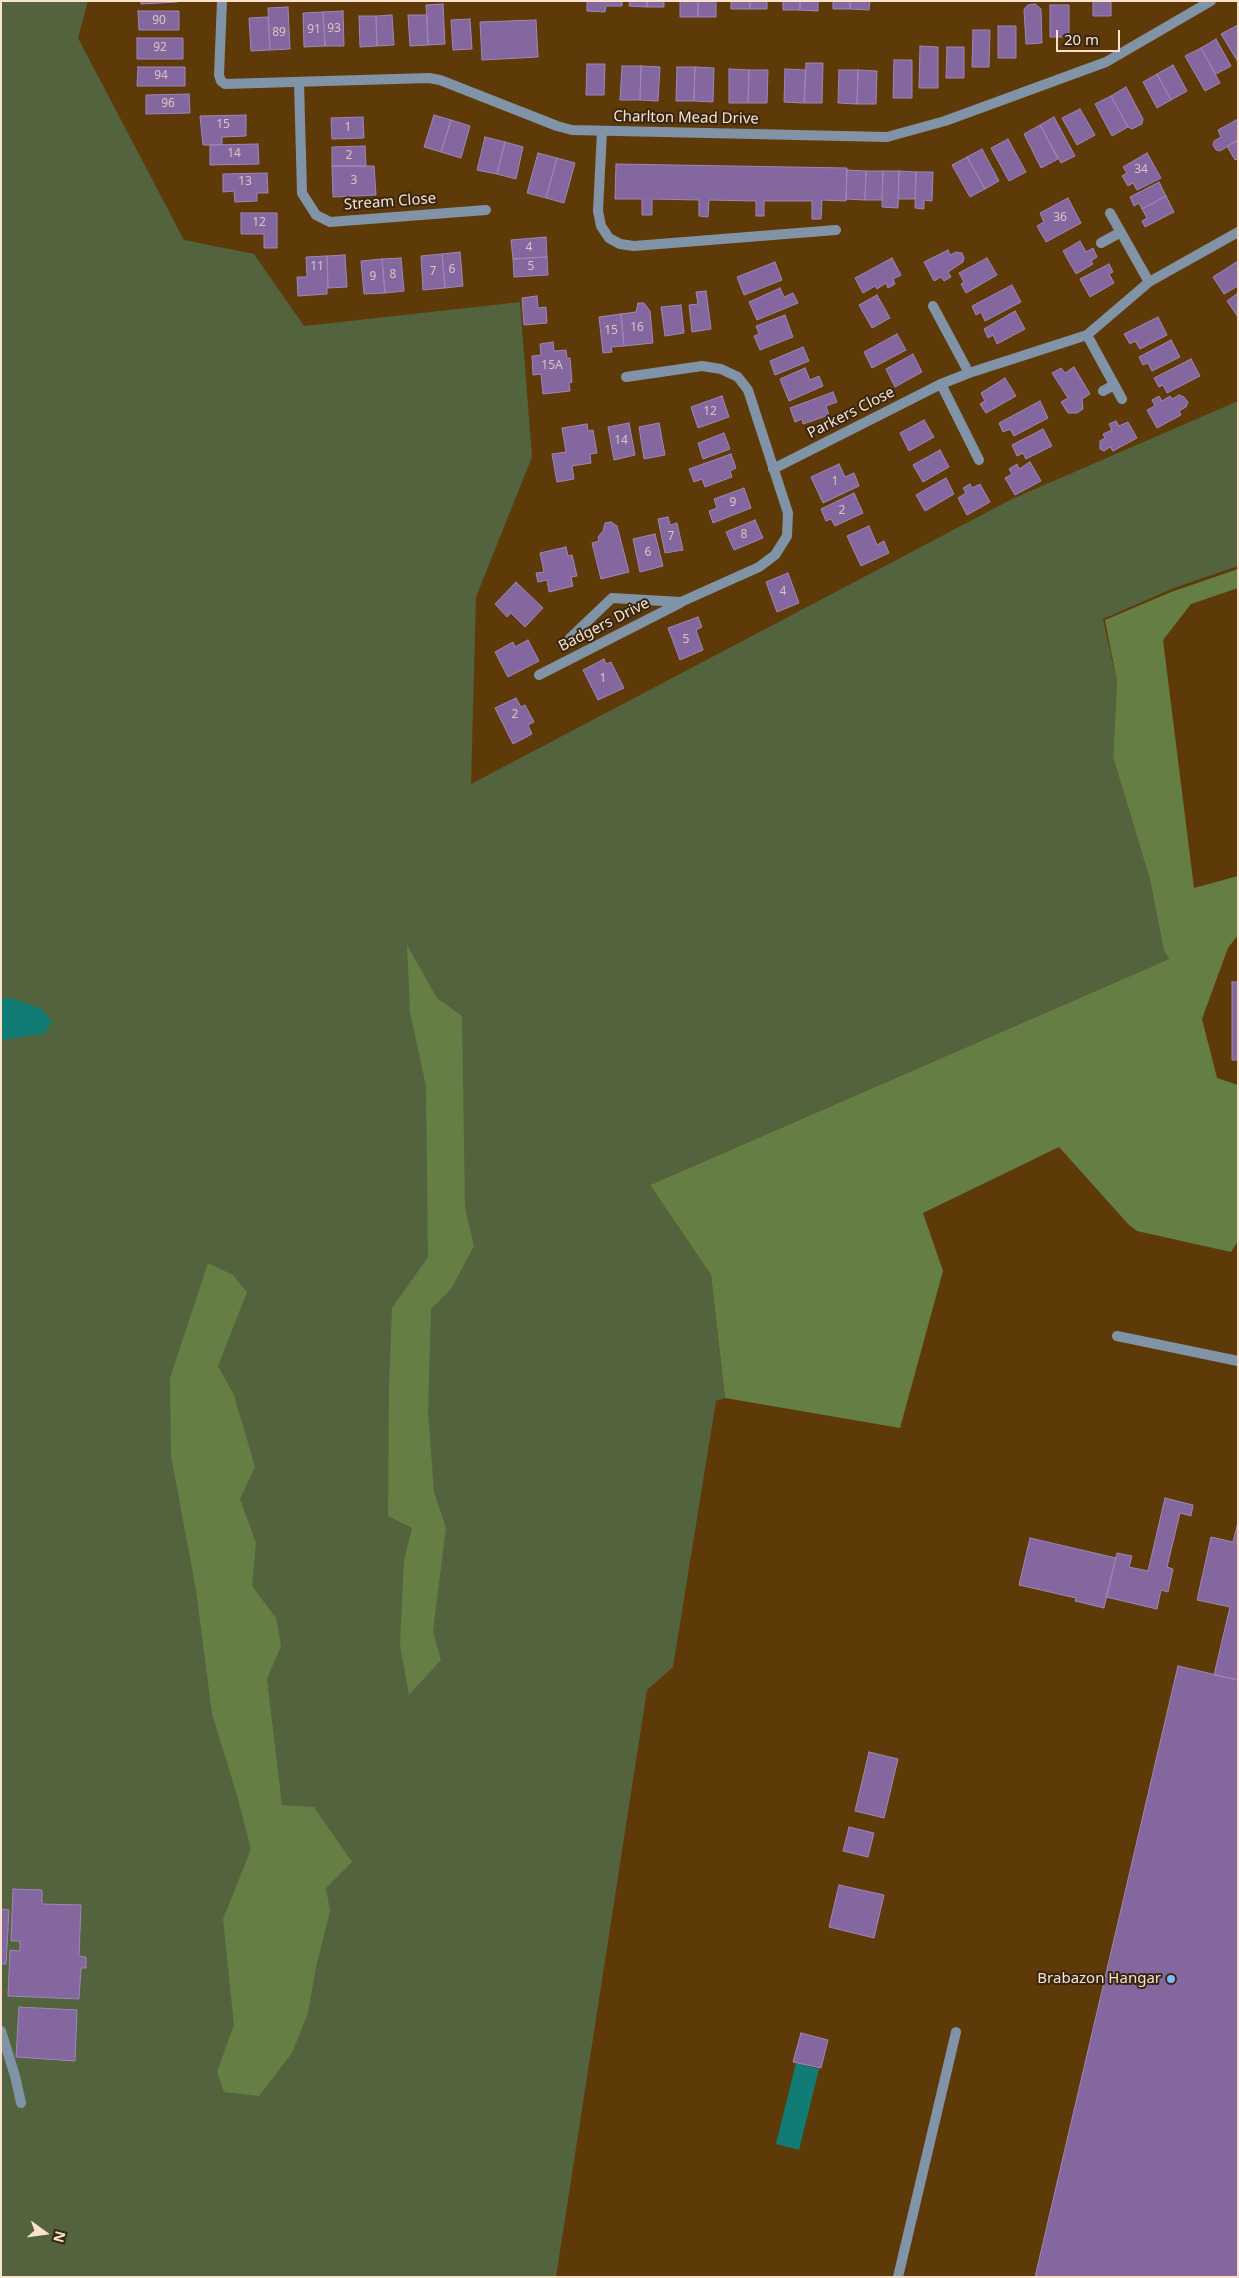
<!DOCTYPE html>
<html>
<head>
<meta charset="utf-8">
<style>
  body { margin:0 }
  #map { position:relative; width:1239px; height:2278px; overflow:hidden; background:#5e3a09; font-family:"Noto Sans",sans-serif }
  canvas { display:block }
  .frame { position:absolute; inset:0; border:2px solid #f9e3cc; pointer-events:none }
  .north { position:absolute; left:20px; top:2208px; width:50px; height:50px; -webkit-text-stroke:4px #362613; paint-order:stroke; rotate:104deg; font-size:14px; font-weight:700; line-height:20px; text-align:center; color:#f9e3cc }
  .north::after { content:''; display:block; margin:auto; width:18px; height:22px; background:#f9e3cc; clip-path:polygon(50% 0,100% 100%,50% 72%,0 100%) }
  .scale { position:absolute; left:1056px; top:30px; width:64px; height:22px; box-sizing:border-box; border:2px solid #f9e3cc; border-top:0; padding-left:6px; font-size:15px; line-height:18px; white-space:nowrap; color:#f9e3cc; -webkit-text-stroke:4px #362613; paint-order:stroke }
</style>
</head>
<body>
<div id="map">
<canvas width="1239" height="2278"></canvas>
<div class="frame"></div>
<div class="north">N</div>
<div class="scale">20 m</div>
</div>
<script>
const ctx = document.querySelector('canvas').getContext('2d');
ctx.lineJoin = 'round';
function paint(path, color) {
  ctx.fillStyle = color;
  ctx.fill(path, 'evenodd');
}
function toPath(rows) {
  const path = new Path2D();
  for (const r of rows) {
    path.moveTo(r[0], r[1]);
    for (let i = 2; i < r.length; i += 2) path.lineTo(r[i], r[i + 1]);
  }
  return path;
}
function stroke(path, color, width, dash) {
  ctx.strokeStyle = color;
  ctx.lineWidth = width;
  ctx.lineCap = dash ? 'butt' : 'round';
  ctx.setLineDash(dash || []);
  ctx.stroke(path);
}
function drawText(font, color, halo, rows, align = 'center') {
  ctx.font = font + ' "Noto Sans",sans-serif';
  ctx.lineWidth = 4;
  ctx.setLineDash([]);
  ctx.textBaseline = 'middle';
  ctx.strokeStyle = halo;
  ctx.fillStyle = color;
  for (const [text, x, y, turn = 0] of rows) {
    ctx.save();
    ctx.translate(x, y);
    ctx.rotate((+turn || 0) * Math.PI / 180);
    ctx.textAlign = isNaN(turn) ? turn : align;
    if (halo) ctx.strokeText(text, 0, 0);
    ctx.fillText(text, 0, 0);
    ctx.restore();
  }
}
paint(toPath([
  [1,1,88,1,78,38,184,240,254,254,304,326,520,302,532,457,476,597,471,784,1012,499,1238,401,1238,566,1174,588,1103,619,1117,682,1113,757,1150,880,1164,951,1169,959,650,1185,711,1275,725,1398,716,1401,673,1667,647,1690,556,2277,1,2277]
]), '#52633d');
paint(toPath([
  [1238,569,1238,588,1191,604,1163,640,1194,888,1238,876,1238,935,1228,948,1202,1019,1217,1078,1238,1085,1238,1241,1231,1252,1137,1231,1129,1225,1059,1147,923,1213,943,1271,900,1428,725,1398,711,1275,650,1185,1169,959,1164,951,1150,880,1113,757,1117,682,1105,620,1171,592],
  [407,945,437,998,462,1016,465,1208,474,1246,451,1289,431,1309,428,1412,434,1492,446,1528,433,1631,441,1660,409,1695,400,1645,404,1560,412,1528,388,1516,389,1385,392,1308,428,1257,426,1086,410,1012],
  [208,1263,233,1275,247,1292,218,1366,234,1395,255,1467,240,1499,256,1543,252,1586,276,1618,281,1646,267,1679,282,1805,314,1807,352,1862,326,1888,330,1911,316,1967,308,2013,292,2053,259,2096,224,2092,217,2072,234,2025,223,1919,251,1849,236,1792,212,1714,196,1590,171,1456,170,1378]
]), '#657e44');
paint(toPath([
  [1,998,14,999,41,1009,52,1022,44,1034,1,1040],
  [796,2063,819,2069,799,2150,776,2144]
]), '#117b75');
const building = toPath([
  [141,1,177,1,177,2,141,4,141,1],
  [587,1,622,1,622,6,606,6,605,12,587,11,587,1],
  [630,1,647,1,647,7,629,6,630,1],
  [647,1,664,1,664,7,647,7,647,1],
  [680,1,698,1,698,17,680,17,680,1],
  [698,1,716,1,716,17,698,17,698,1],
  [731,1,750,1,750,9,731,9,731,1],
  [750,1,767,1,767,9,750,9,750,1],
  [783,1,800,1,800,10,783,10,783,1],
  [800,1,818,1,818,11,800,10,800,1],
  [833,1,850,1,850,9,833,9,833,1],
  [850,1,870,1,869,10,850,9,850,1],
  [1093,1,1111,1,1111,16,1093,16,1093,1],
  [443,4,445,44,428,45,426,5,443,4],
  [1035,4,1041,9,1042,43,1026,44,1024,9,1028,5,1035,4],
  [1050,5,1069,5,1069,37,1050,37,1050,5],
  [288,7,290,49,270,50,268,8,288,7],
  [138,11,179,11,179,30,139,30,138,11],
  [343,11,344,46,325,46,323,12,343,11],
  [323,12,325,46,304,47,303,13,323,12],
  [392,15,394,45,377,46,376,16,392,15],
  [408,15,427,15,428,45,410,46,408,15],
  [359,16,376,16,377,46,360,47,359,16],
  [268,17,270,50,251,51,249,18,268,17],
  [470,19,472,49,453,50,451,20,470,19],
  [536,20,538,57,482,60,480,22,536,20],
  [1238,25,1238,62,1221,34,1238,25],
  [998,26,1016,26,1016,58,998,58,998,26],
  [973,30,990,30,989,67,972,67,973,30],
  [137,38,183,38,183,59,137,59,137,38],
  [1216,39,1231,66,1216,74,1201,48,1216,39],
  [920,46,938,47,938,88,919,88,920,46],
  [947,47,964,47,964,78,946,78,947,47],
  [1201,48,1220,83,1205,91,1185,56,1201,48],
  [894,60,912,60,912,98,893,98,894,60],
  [806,63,823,63,822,103,804,103,806,63],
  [587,64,605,64,604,95,586,95,587,64],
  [1173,65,1187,91,1171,100,1157,74,1173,65],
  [622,66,641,66,640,100,620,100,622,66],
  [641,66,660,67,658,101,640,100,641,66],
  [138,67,185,67,185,86,137,86,138,67],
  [677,67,695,67,694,101,676,101,677,67],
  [695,67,714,68,713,102,694,101,695,67],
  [729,69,749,70,748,103,729,103,729,69],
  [785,69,806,70,804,103,784,102,785,69],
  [749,70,768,70,767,103,748,103,749,70],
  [839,70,858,70,857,104,838,103,839,70],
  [858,70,877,71,876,104,857,104,858,70],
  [1157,74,1171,100,1157,108,1143,82,1157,74],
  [1126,87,1143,119,1142,124,1132,129,1128,127,1111,96,1126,87],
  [189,94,190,113,146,114,146,95,189,94],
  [1111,96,1128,127,1112,136,1095,104,1111,96],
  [1080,109,1095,135,1077,145,1062,118,1080,109],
  [246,115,246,136,222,137,222,145,203,145,200,116,246,115],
  [434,115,451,120,441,152,424,147,434,115],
  [363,117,364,138,332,139,331,118,363,117],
  [1054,117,1075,156,1061,163,1040,125,1054,117],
  [1238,119,1238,140,1220,151,1216,150,1213,145,1214,141,1221,137,1218,130,1238,119],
  [451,120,470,126,461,158,441,152,451,120],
  [1040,125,1058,159,1041,168,1024,134,1040,125],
  [485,137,505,142,497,174,477,170,485,137],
  [1008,139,1026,172,1009,181,991,148,1008,139],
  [1238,140,1238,159,1235,160,1227,146,1238,140],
  [505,142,523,147,516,179,497,174,505,142],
  [258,144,259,164,210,165,210,145,258,144],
  [365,146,366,166,332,166,332,147,365,146],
  [982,149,999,181,985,189,967,157,982,149],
  [538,153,557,158,546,198,527,193,538,153],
  [1147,153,1161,178,1137,190,1133,183,1128,186,1122,176,1127,173,1123,167,1147,153],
  [967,157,985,189,970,197,952,165,967,157],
  [557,158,575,163,564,203,546,198,557,158],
  [616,164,847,168,846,201,822,200,821,219,812,219,812,201,764,201,764,216,756,216,756,201,709,200,708,217,699,216,699,200,652,199,652,215,642,215,642,199,615,199,616,164],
  [332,166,374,166,376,195,333,197,332,166],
  [847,170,866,171,865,200,846,199,847,170],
  [866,171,883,171,882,200,865,200,866,171],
  [883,171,899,171,898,208,882,207,883,171],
  [899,171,916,172,915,199,898,199,899,171],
  [916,172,933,172,932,201,924,200,924,209,915,208,916,172],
  [267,173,268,193,257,193,257,201,235,202,234,191,223,192,223,174,267,173],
  [1159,182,1166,196,1142,209,1139,203,1134,206,1130,197,1159,182],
  [1166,196,1174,212,1145,227,1142,221,1147,218,1142,209,1166,196],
  [1068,198,1081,223,1046,242,1037,226,1044,222,1040,213,1068,198],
  [241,213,277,213,277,248,264,248,264,234,241,234,241,213],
  [546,237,547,257,513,259,511,240,546,237],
  [1080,241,1086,252,1093,248,1097,257,1091,261,1093,264,1076,274,1063,251,1080,241],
  [948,250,950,255,956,252,962,253,964,258,963,262,948,272,951,277,944,281,941,277,934,281,924,262,948,250],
  [460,252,463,286,445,288,442,254,460,252],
  [442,254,445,288,423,290,421,256,442,254],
  [345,255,347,287,328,288,327,256,345,255],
  [327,256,328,288,327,288,327,294,298,296,297,277,307,277,306,257,327,256],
  [547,257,548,275,514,277,513,259,547,257],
  [401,258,404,291,385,293,382,259,401,258],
  [892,258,901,275,893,279,895,284,888,288,886,283,877,289,875,286,863,293,855,278,892,258],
  [987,258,997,275,966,293,961,284,964,282,959,273,987,258],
  [382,259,385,293,364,294,361,261,382,259],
  [1238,261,1238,286,1224,294,1213,277,1238,261],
  [775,262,782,280,744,295,737,277,775,262],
  [1109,264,1113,272,1109,274,1114,283,1090,297,1080,279,1109,264],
  [1012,285,1021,302,985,321,981,312,976,315,972,306,1012,285],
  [780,288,784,297,793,293,798,303,757,320,749,302,780,288],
  [706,291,711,329,692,332,689,305,698,304,696,292,706,291],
  [1238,293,1238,317,1227,301,1238,293],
  [877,295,890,318,872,328,859,305,877,295],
  [537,296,538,308,546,307,547,323,524,325,522,298,537,296],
  [638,303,644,303,650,311,653,343,624,346,621,314,636,312,638,303],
  [681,305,684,333,665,336,661,307,681,305],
  [1015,311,1025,329,997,344,993,335,988,338,984,329,1015,311],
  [621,314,624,346,611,347,612,352,603,353,599,317,621,314],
  [785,315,793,337,760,350,754,336,759,334,756,326,785,315],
  [1158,317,1167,335,1140,349,1135,341,1130,344,1124,334,1158,317],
  [897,334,906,350,872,368,864,352,897,334],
  [1171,340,1180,357,1152,371,1148,363,1143,365,1139,357,1171,340],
  [553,342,554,351,566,350,567,358,570,358,572,382,569,383,570,391,543,394,541,374,533,375,532,356,541,355,540,344,553,342],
  [803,347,809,361,775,375,770,361,803,347],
  [913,354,922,372,895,387,886,369,913,354],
  [1191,359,1200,376,1167,393,1163,385,1159,387,1154,378,1191,359],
  [1074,367,1090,394,1082,399,1083,409,1077,413,1068,413,1061,402,1068,398,1052,373,1061,368,1065,373,1074,367],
  [805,368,810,380,819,376,823,386,789,401,780,379,805,368],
  [1005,378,1016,396,986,413,980,404,985,401,981,393,1005,378],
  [833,392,837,402,826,406,829,415,803,424,802,419,795,422,790,408,833,392],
  [1179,395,1184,397,1188,402,1186,407,1179,411,1181,415,1157,428,1147,410,1155,406,1152,400,1159,396,1162,401,1170,396,1172,399,1179,395],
  [722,396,729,417,698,428,691,407,722,396],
  [1040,401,1048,418,1014,436,1010,429,1003,432,999,423,1040,401],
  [924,420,934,437,909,451,900,433,924,420],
  [1116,421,1119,426,1128,422,1137,438,1113,451,1110,447,1104,451,1100,449,1100,441,1105,438,1103,434,1112,430,1109,424,1116,421],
  [629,423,635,455,614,460,608,427,629,423],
  [659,423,665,455,644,459,639,427,659,423],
  [587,424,588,431,593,430,597,453,590,454,591,463,572,466,574,479,557,482,552,454,566,452,562,428,587,424],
  [1043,429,1052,446,1026,459,1023,453,1017,456,1012,445,1043,429],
  [724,433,730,449,703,459,698,443,724,433],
  [940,450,949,467,923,482,913,465,940,450],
  [731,454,736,468,730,471,732,477,705,487,702,479,694,482,689,469,731,454],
  [1030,462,1041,481,1015,495,1005,478,1012,474,1009,469,1017,464,1019,469,1030,462],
  [839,464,845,477,854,473,859,486,823,503,811,477,839,464],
  [946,478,954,494,925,511,916,495,946,478],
  [970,484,972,488,980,484,990,502,967,515,958,498,966,493,963,488,970,484],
  [744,488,751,508,713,523,709,511,717,508,714,499,744,488],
  [854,493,863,513,835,526,831,519,826,521,821,509,854,493],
  [668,517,670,525,677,523,683,550,665,553,658,519,668,517],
  [755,520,763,538,734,550,726,532,755,520],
  [611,522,617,526,629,572,601,579,592,543,599,541,598,537,603,531,605,523,611,522],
  [869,526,877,545,884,541,889,553,861,566,847,536,869,526],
  [655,534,663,566,640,572,633,539,655,534],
  [566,547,568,556,572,555,577,576,571,577,573,586,549,592,547,580,538,582,536,573,544,572,540,553,566,547],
  [788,573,799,603,777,612,766,582,788,573],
  [516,582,543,608,525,627,511,613,507,617,495,604,516,582],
  [698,617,702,627,696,630,703,650,680,660,668,628,698,617],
  [528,640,539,661,508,677,495,652,513,642,515,647,528,640],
  [604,659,606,664,611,662,624,688,598,700,583,670,604,659],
  [516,698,521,707,525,705,534,722,528,725,532,734,513,744,495,708,516,698],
  [1232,982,1238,982,1238,1060,1232,1060,1232,982],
  [1165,1498,1193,1505,1191,1516,1180,1513,1167,1567,1173,1569,1168,1592,1161,1590,1157,1609,1106,1597,1117,1553,1132,1556,1129,1567,1148,1571,1165,1498],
  [1238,1522,1238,1680,1214,1675,1230,1607,1197,1600,1211,1537,1233,1542,1238,1522],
  [1030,1538,1116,1558,1104,1608,1075,1601,1076,1598,1019,1585,1030,1538],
  [1178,1666,1238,1680,1238,2277,1035,2277,1178,1666],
  [869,1752,898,1759,884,1818,855,1811,869,1752],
  [849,1827,874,1833,868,1857,843,1851,849,1827],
  [839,1885,884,1895,874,1938,829,1927,839,1885],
  [13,1889,42,1890,42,1904,81,1905,79,1956,86,1957,86,1968,81,1968,79,1999,8,1996,10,1950,20,1951,20,1941,11,1941,13,1889],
  [1,1909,9,1910,6,1964,1,1964,1,1909],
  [19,2007,77,2010,75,2061,16,2057,19,2007],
  [801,2033,828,2040,821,2068,793,2062,801,2033]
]);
paint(building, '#84679e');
stroke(building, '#a086b8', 1);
stroke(toPath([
  [602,131,598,211,601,226,609,238,620,244,634,246,836,230],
  [1117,1336,1238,1361],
  [1,2031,15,2076,21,2103],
  [898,2277,956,2032]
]), '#8193a6', 10);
stroke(toPath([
  [222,1,219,75,221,81,225,84,429,78,440,80,557,126,572,130,887,137,945,121,1106,62,1211,1],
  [299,82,302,193,316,215,330,222,486,210],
  [1110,213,1149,282],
  [1101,243,1121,232],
  [933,306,969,373],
  [1087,335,1122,399],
  [941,384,979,460],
  [1103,391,1114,385],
  [773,469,941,384,969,373,1087,335,1149,282,1238,232],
  [570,638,612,598,681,602,759,567,775,555,787,536,788,513,748,390,738,377,721,369,702,366,626,377],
  [539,675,680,603]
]), '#8193a6', 10);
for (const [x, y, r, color] of [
  [1171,1979,5,"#7ebdf9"]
]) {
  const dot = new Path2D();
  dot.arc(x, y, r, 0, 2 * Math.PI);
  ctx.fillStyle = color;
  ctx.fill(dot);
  stroke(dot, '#362613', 2);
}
drawText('12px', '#dcc4c0', null, [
  ["90",159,21],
  ["93",334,29],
  ["91",314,30],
  ["89",279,33],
  ["92",160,48],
  ["94",161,76],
  ["96",168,104],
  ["15",223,125],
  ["1",348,128],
  ["14",234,154],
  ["2",349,156],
  ["34",1141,170],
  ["3",354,181],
  ["13",245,182],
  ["36",1060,218],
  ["12",259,223],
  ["4",529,248],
  ["11",317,267],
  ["5",531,267],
  ["6",452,270],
  ["7",433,272],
  ["8",393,275],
  ["9",373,277],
  ["16",637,328],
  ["15",611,331],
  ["15A",552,366],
  ["12",710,412],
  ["14",621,441],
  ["1",835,482],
  ["9",733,503],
  ["2",842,511],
  ["8",744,535],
  ["7",671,537],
  ["6",648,553],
  ["4",783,592],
  ["5",686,640],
  ["1",603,679],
  ["2",515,715]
]);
drawText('15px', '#f9e3cc', '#362613', [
  ["Charlton Mead Drive",686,118,1],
  ["Stream Close",390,202,-4],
  ["Parkers Close",851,413,-27],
  ["Badgers Drive",604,625,-27]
]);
drawText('15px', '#f9e3cc', '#362613', [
  ["Brabazon Hangar",1161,1979]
], 'right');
</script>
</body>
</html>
